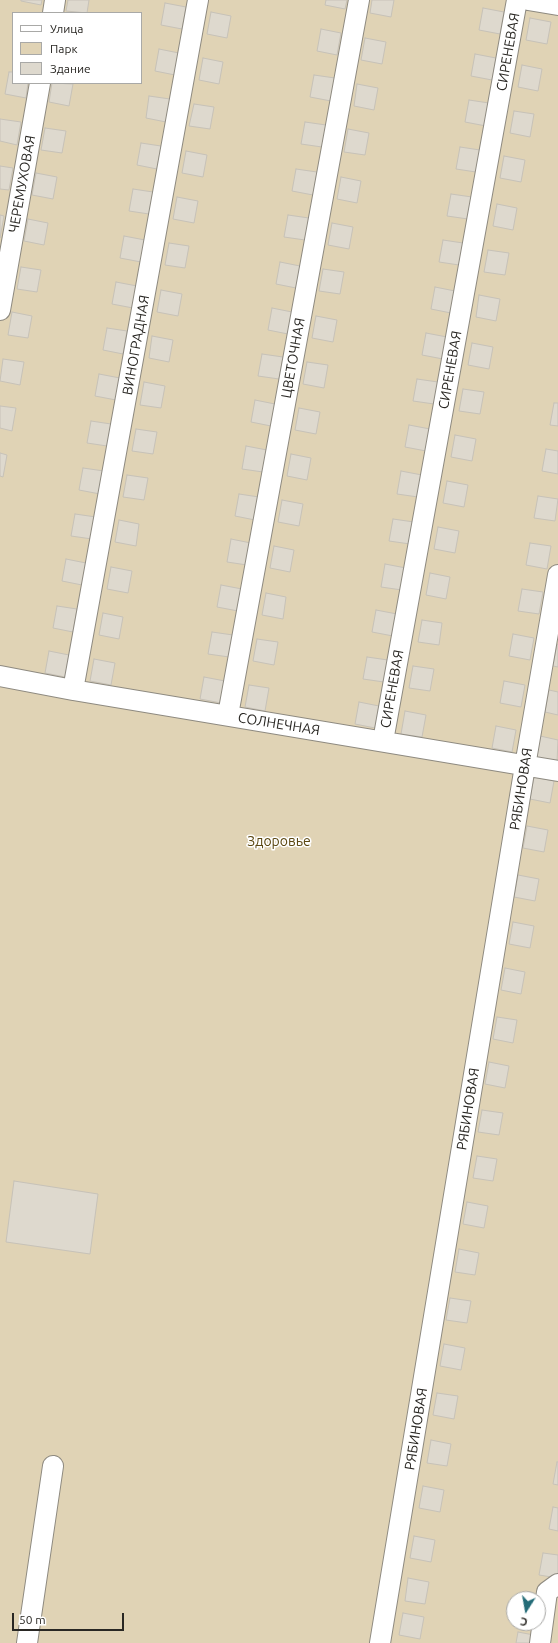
<!DOCTYPE html>
<html>
<head>
<meta charset="utf-8">
<style>
  body { margin:0 }
  #map { position:relative; width:558px; height:1643px; overflow:hidden; background:#f9f4e9; font-family:Ubuntu,sans-serif }
  canvas { display:block }
  .legend { position:absolute; left:12px; top:12px; width:130px; height:72px; box-sizing:border-box; background:#fff; border:1px solid #a9a9a7; margin:0; padding:5px 7px; list-style:none; font-size:12px; color:#292723 }
  .legend li { display:flex; align-items:center; gap:8px; height:20px }
  .legend b { width:20px; border:1px solid #a9a9a7 }
  .north { position:absolute; left:506px; top:1591px; width:40px; height:40px; box-sizing:border-box; background:#fff; border:1px solid #a9a9a7; border-radius:50%; rotate:191deg; font-size:11px; font-weight:700; line-height:16px; text-align:center; color:#292723 }
  .north::after { content:''; display:block; margin:auto; width:14px; height:18px; background:#246c78; clip-path:polygon(50% 0,100% 100%,50% 72%,0 100%) }
  .scale { position:absolute; left:12px; top:1613px; width:112px; height:18px; box-sizing:border-box; border:2px solid #292723; border-top:0; padding-left:5px; font-size:12px; line-height:14px; white-space:nowrap; color:#292723; -webkit-text-stroke:3px #fff; paint-order:stroke }
</style>
</head>
<body>
<div id="map">
<canvas width="558" height="1643"></canvas>
<ul class="legend">
<li><b style="height:5px;background:#fff"></b>Улица</li>
<li><b style="height:11px;background:#e0d3b5"></b>Парк</li>
<li><b style="height:11px;background:#ded9ce"></b>Здание</li>
</ul>
<div class="north">С</div>
<div class="scale">50 m</div>
</div>
<script>
const ctx = document.querySelector('canvas').getContext('2d');
ctx.lineJoin = 'round';
function paint(path, color) {
  ctx.fillStyle = color;
  ctx.fill(path, 'evenodd');
}
function toPath(rows) {
  const path = new Path2D();
  for (const r of rows) {
    path.moveTo(r[0], r[1]);
    for (let i = 2; i < r.length; i += 2) path.lineTo(r[i], r[i + 1]);
  }
  return path;
}
function stroke(path, color, width, dash) {
  ctx.strokeStyle = color;
  ctx.lineWidth = width;
  ctx.lineCap = dash ? 'butt' : 'round';
  ctx.setLineDash(dash || []);
  ctx.stroke(path);
}
function drawText(font, color, halo, rows, align = 'center') {
  ctx.font = font + ' Ubuntu,sans-serif';
  ctx.lineWidth = 3;
  ctx.setLineDash([]);
  ctx.textBaseline = 'middle';
  ctx.strokeStyle = halo;
  ctx.fillStyle = color;
  for (const [text, x, y, turn = 0] of rows) {
    ctx.save();
    ctx.translate(x, y);
    ctx.rotate((+turn || 0) * Math.PI / 180);
    ctx.textAlign = isNaN(turn) ? turn : align;
    if (halo) ctx.strokeText(text, 0, 0);
    ctx.fillText(text, 0, 0);
    ctx.restore();
  }
}
paint(toPath([
  [0,0,558,0,558,1643,0,1643],
  [13,13,141,13,141,83,13,83],
  [514,1599,538,1599,538,1623,514,1623]
]), '#e0d3b5');
const building = toPath([
  [21,0,42,0,41,5,21,1,21,0],
  [68,0,89,0,87,13,66,11,68,0],
  [326,0,347,0,345,9,325,5,326,0],
  [372,0,394,0,391,17,370,13,372,0],
  [165,3,186,7,182,29,161,25,165,3],
  [483,8,504,12,500,34,479,30,483,8],
  [211,12,231,16,227,38,207,34,211,12],
  [530,18,551,22,547,44,526,40,530,18],
  [321,29,341,33,337,55,317,51,321,29],
  [365,38,386,42,382,64,361,60,365,38],
  [159,49,179,53,175,75,155,71,159,49],
  [475,54,496,58,492,80,471,76,475,54],
  [203,58,223,62,219,84,199,80,203,58],
  [522,65,542,69,538,91,518,87,522,65],
  [9,72,13,72,13,83,28,83,26,98,5,94,9,72],
  [314,75,335,78,331,101,310,97,314,75],
  [52,83,73,84,69,106,49,102,52,83],
  [357,84,378,88,374,110,354,106,357,84],
  [149,96,170,99,166,122,146,118,149,96],
  [469,100,489,103,486,126,465,122,469,100],
  [194,104,214,107,210,129,189,126,194,104],
  [514,111,534,114,530,137,510,133,514,111],
  [0,119,21,122,17,145,0,141,0,119],
  [305,122,326,125,322,147,301,144,305,122],
  [45,128,66,131,62,153,41,150,45,128],
  [348,129,369,133,365,155,344,152,348,129],
  [141,143,161,146,157,169,137,165,141,143],
  [460,147,480,150,476,172,456,169,460,147],
  [186,151,207,155,203,177,182,173,186,151],
  [504,156,525,160,521,182,500,178,504,156],
  [0,166,13,168,9,190,0,189,0,166],
  [296,169,317,172,313,195,292,191,296,169],
  [36,173,57,177,53,199,32,195,36,173],
  [341,177,361,181,357,203,337,199,341,177],
  [133,189,153,192,149,214,129,211,133,189],
  [451,194,472,197,468,219,447,216,451,194],
  [177,197,198,201,194,223,173,219,177,197],
  [497,204,517,208,513,230,493,226,497,204],
  [0,215,4,216,0,238,0,215],
  [288,215,309,218,305,240,284,237,288,215],
  [28,219,48,223,44,245,24,241,28,219],
  [332,223,353,227,349,249,328,245,332,223],
  [124,236,145,240,141,262,120,258,124,236],
  [443,240,463,243,459,265,439,262,443,240],
  [169,243,189,246,185,268,165,265,169,243],
  [488,250,509,253,505,275,484,272,488,250],
  [280,262,300,266,296,288,276,284,280,262],
  [21,267,41,270,37,292,17,289,21,267],
  [323,269,344,272,340,294,319,291,323,269],
  [116,282,137,286,133,308,112,304,116,282],
  [435,287,455,291,451,313,431,309,435,287],
  [161,290,182,294,178,316,157,312,161,290],
  [479,295,500,299,496,321,476,317,479,295],
  [272,308,292,312,288,334,268,330,272,308],
  [12,312,32,316,28,338,8,335,12,312],
  [316,316,337,320,333,342,312,338,316,316],
  [107,328,127,331,123,354,103,350,107,328],
  [426,333,447,337,443,359,422,355,426,333],
  [152,336,173,340,169,362,149,358,152,336],
  [472,343,493,347,489,369,468,365,472,343],
  [262,354,283,357,279,379,258,376,262,354],
  [3,359,24,362,20,385,0,381,3,359],
  [307,362,328,365,324,388,303,384,307,362],
  [99,374,120,378,116,400,95,396,99,374],
  [417,379,438,382,434,404,413,401,417,379],
  [144,382,165,386,161,408,140,405,144,382],
  [463,389,484,392,480,414,459,411,463,389],
  [255,400,275,404,271,426,251,422,255,400],
  [554,403,558,403,558,426,550,425,554,403],
  [0,406,16,408,12,431,0,428,0,406],
  [299,408,320,412,316,434,295,430,299,408],
  [91,421,111,424,107,446,87,443,91,421],
  [409,425,430,429,426,451,405,447,409,425],
  [136,429,157,432,153,454,132,451,136,429],
  [455,435,476,439,472,461,451,457,455,435],
  [246,446,267,450,263,472,242,469,246,446],
  [546,449,558,451,558,474,542,471,546,449],
  [0,453,7,455,3,477,0,476,0,453],
  [291,454,311,458,307,480,287,476,291,454],
  [83,468,104,471,100,494,79,490,83,468],
  [401,471,422,475,418,497,397,494,401,471],
  [127,475,148,478,144,500,123,497,127,475],
  [447,481,468,485,464,507,443,503,447,481],
  [239,494,259,497,255,520,235,516,239,494],
  [538,496,558,499,555,521,534,518,538,496],
  [282,500,303,504,299,526,278,522,282,500],
  [75,514,96,517,92,539,71,536,75,514],
  [393,519,414,522,410,544,389,541,393,519],
  [119,520,139,524,136,546,115,542,119,520],
  [438,527,459,531,455,553,434,549,438,527],
  [231,539,251,543,247,565,227,562,231,539],
  [530,543,551,546,547,569,526,565,530,543],
  [274,546,294,550,290,572,270,568,274,546],
  [66,559,86,563,82,585,62,581,66,559],
  [385,564,406,568,402,590,381,587,385,564],
  [111,567,132,571,128,593,107,589,111,567],
  [430,573,450,577,446,599,426,595,430,573],
  [221,585,242,589,238,611,217,607,221,585],
  [522,589,543,592,539,614,518,611,522,589],
  [266,593,286,597,283,619,262,615,266,593],
  [57,606,77,609,73,632,53,628,57,606],
  [376,610,397,614,393,636,372,632,376,610],
  [103,613,123,617,119,639,99,635,103,613],
  [422,620,442,623,439,645,418,642,422,620],
  [212,632,233,635,229,657,208,654,212,632],
  [513,634,534,638,530,660,509,656,513,634],
  [257,639,278,642,274,665,253,661,257,639],
  [557,644,558,645,558,667,553,666,557,644],
  [49,651,69,655,65,677,45,673,49,651],
  [367,657,388,660,384,682,363,679,367,657],
  [94,659,115,663,111,685,90,681,94,659],
  [413,666,434,669,430,691,409,688,413,666],
  [204,677,225,681,221,703,200,699,204,677],
  [504,681,525,685,521,707,500,703,504,681],
  [249,685,269,688,265,711,245,707,249,685],
  [549,690,558,692,558,715,545,712,549,690],
  [359,702,379,706,375,728,355,724,359,702],
  [405,711,426,715,422,737,401,734,405,711],
  [496,726,516,730,512,752,492,748,496,726],
  [540,736,558,740,557,762,536,758,540,736],
  [534,777,554,781,550,803,530,799,534,777],
  [527,826,548,830,544,852,523,848,527,826],
  [518,875,539,879,535,901,514,897,518,875],
  [513,922,534,926,530,948,509,944,513,922],
  [505,968,525,972,521,994,501,990,505,968],
  [497,1017,517,1020,513,1043,493,1039,497,1017],
  [489,1062,509,1066,505,1088,485,1084,489,1062],
  [482,1110,503,1113,499,1135,478,1132,482,1110],
  [477,1156,497,1159,493,1181,473,1178,477,1156],
  [14,1181,98,1194,90,1254,6,1242,14,1181],
  [467,1202,488,1206,484,1228,463,1224,467,1202],
  [459,1249,479,1253,475,1275,455,1272,459,1249],
  [450,1298,471,1301,467,1323,446,1320,450,1298],
  [444,1344,465,1348,461,1370,440,1366,444,1344],
  [437,1393,458,1396,454,1419,433,1415,437,1393],
  [431,1440,451,1444,447,1466,427,1463,431,1440],
  [557,1462,558,1462,558,1485,553,1484,557,1462],
  [423,1486,444,1490,440,1512,419,1508,423,1486],
  [553,1507,558,1508,558,1531,549,1529,553,1507],
  [414,1536,435,1540,431,1562,410,1558,414,1536],
  [543,1553,558,1555,558,1578,539,1575,543,1553],
  [408,1578,429,1582,425,1604,405,1601,408,1578],
  [403,1613,424,1617,420,1639,399,1635,403,1613],
  [518,1632,539,1636,537,1643,516,1643,518,1632]
]);
paint(building, '#ded9ce');
stroke(building, '#c7c2b8', 1);
const minor = toPath([
  [528,0,558,5],
  [53,13,55,0],
  [0,310,40,83],
  [0,676,73,690,558,771],
  [73,690,198,0],
  [228,715,359,0],
  [383,741,517,0],
  [27,1643,53,1466],
  [380,1643,525,766,558,575],
  [540,1643,547,1592,558,1584]
]);
stroke(minor, '#8e8a80', 22);
stroke(minor, '#fff', 20);
drawText('14px', '#292723', '#fff', [
  ["СИРЕНЕВАЯ",508,52,-80],
  ["ЧЕРЕМУХОВАЯ",22,184,-80],
  ["ВИНОГРАДНАЯ",136,345,-80],
  ["ЦВЕТОЧНАЯ",293,358,-80],
  ["СИРЕНЕВАЯ",450,370,-80],
  ["СИРЕНЕВАЯ",392,689,-80],
  ["СОЛНЕЧНАЯ",279,724,9],
  ["РЯБИНОВАЯ",521,789,-81],
  ["РЯБИНОВАЯ",468,1109,-81],
  ["РЯБИНОВАЯ",416,1429,-81]
]);
drawText('14px', '#5b4711', '#fff', [
  ["Здоровье",279,841]
]);
</script>
</body>
</html>
